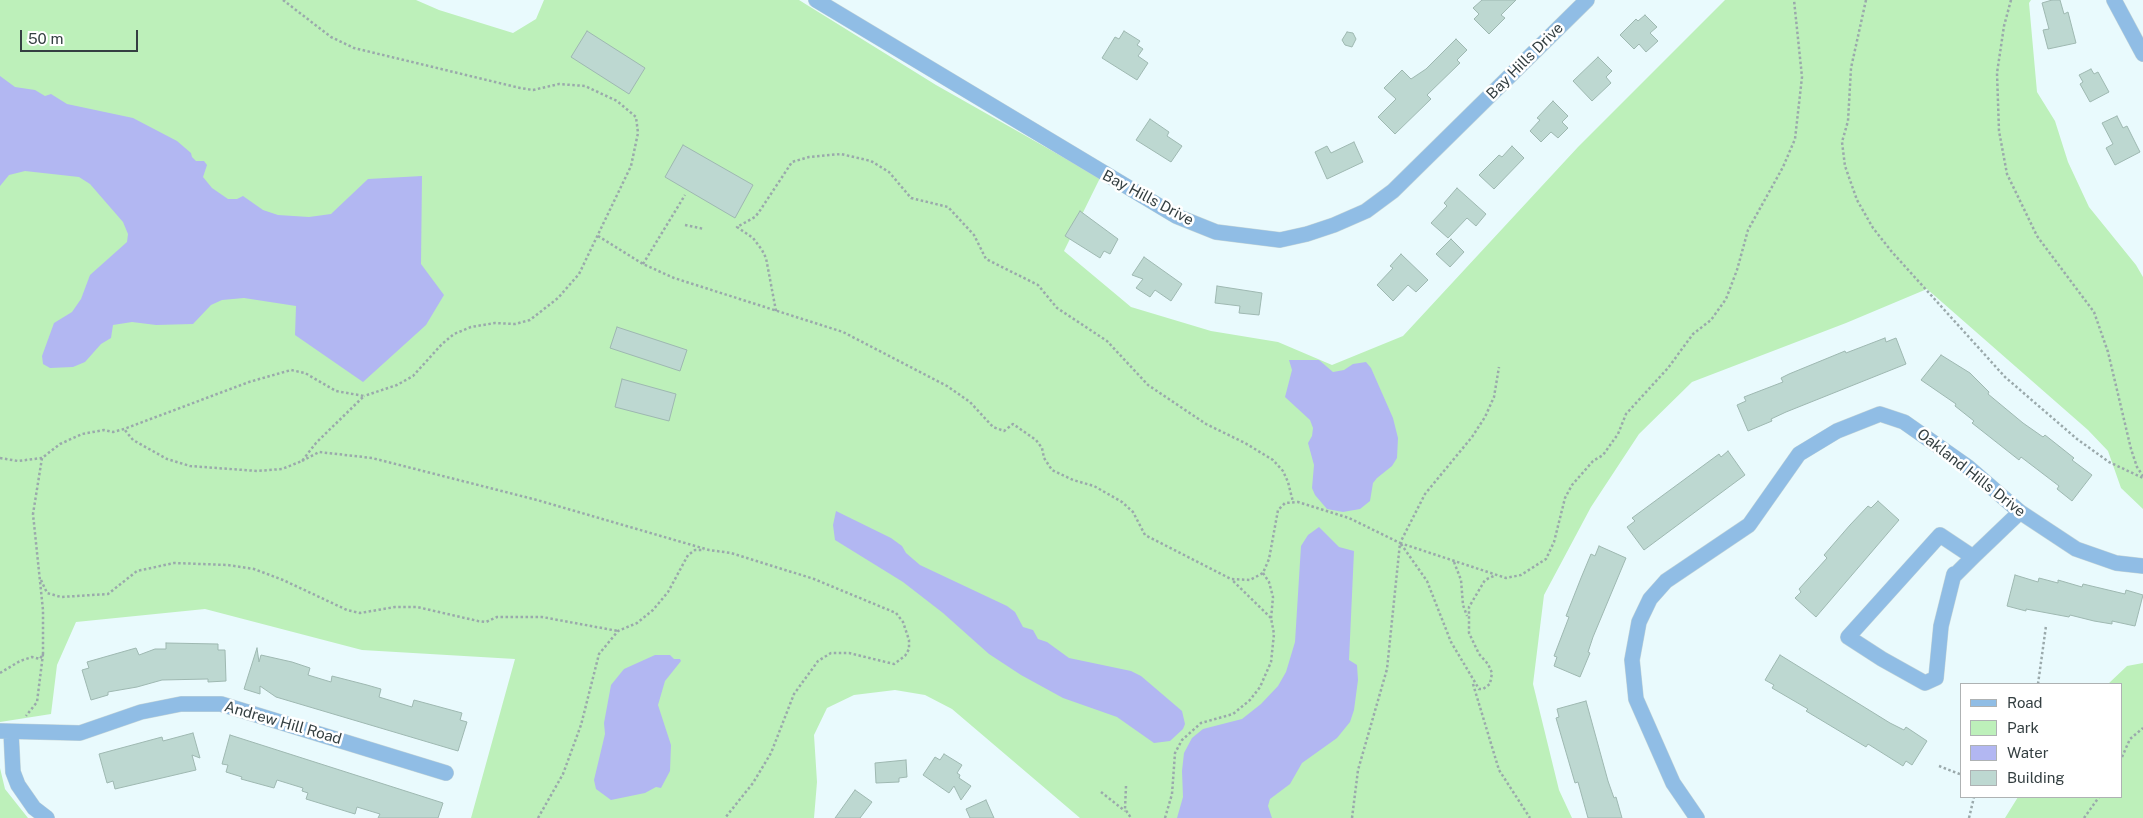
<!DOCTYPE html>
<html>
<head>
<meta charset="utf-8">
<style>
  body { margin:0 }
  #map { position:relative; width:2143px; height:818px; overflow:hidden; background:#e9fafd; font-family:"Public Sans",sans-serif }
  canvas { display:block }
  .legend { position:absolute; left:1960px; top:683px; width:162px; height:115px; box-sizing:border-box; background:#fff; border:1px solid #aeb2b3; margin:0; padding:6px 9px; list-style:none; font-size:15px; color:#343f41 }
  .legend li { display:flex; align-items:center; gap:10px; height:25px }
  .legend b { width:25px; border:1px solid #aeb2b3 }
  .scale { position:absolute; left:20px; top:30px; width:118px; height:22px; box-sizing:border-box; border:2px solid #343f41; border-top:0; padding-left:6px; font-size:15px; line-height:18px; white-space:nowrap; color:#343f41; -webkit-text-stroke:4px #fff; paint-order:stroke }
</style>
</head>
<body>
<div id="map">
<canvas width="2143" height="818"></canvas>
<ul class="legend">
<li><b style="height:6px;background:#90bde5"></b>Road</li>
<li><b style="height:14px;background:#bdf0ba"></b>Park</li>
<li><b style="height:14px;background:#b2b7f2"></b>Water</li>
<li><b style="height:14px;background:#bdd8d1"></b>Building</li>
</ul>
<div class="scale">50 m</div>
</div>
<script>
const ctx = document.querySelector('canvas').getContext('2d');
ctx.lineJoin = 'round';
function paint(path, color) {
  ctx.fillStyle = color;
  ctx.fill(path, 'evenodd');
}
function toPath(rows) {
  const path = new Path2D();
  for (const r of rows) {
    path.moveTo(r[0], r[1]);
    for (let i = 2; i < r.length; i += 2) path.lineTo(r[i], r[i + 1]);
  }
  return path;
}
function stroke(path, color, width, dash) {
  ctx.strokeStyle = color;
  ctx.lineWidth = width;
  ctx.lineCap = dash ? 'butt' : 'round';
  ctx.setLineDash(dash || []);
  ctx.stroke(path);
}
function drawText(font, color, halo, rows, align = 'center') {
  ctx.font = font + ' "Public Sans",sans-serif';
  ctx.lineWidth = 5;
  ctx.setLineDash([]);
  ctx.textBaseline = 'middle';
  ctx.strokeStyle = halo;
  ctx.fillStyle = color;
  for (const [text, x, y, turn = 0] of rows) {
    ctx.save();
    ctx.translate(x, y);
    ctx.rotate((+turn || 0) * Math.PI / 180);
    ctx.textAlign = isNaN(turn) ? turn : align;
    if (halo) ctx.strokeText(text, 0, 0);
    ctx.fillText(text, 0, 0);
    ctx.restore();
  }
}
paint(toPath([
  [0,0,416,0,439,10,513,33,536,19,544,0,799,0,936,85,1100,178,1064,251,1131,307,1211,331,1278,342,1332,365,1403,336,1578,147,1725,0,2031,0,2029,3,2037,92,2055,121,2068,162,2089,207,2136,265,2143,277,2143,509,2121,488,2108,451,2088,430,1927,289,1846,323,1692,382,1639,434,1591,507,1544,595,1533,684,1559,790,1572,818,1080,818,952,709,925,695,895,690,854,695,827,708,814,735,817,782,814,818,471,818,515,659,362,650,205,609,76,622,57,665,51,714,0,722],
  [2143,663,2143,818,2005,818,2018,797,2122,797,2122,684,2108,684,2127,666],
  [0,768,5,789,28,818,0,818]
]), '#bdf0ba');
paint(toPath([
  [0,76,15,87,35,90,45,96,51,94,67,104,133,118,177,141,191,153,192,157,196,161,204,161,207,165,203,177,212,188,228,199,237,199,243,196,263,210,278,215,309,217,331,214,368,179,422,176,421,264,444,295,426,325,363,382,295,335,296,306,244,298,222,300,211,305,193,324,156,325,132,322,113,325,111,338,101,344,85,362,73,367,50,368,43,364,42,356,54,323,72,312,81,299,90,275,127,242,128,234,123,222,90,184,79,177,25,171,9,175,0,186],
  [1289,360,1319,360,1333,372,1344,370,1353,364,1366,362,1371,368,1393,418,1398,438,1397,458,1392,466,1377,478,1373,483,1370,501,1360,509,1343,512,1327,509,1315,495,1312,488,1314,465,1308,443,1312,436,1313,428,1310,420,1285,397,1292,370],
  [836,511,891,538,902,546,906,553,920,565,1007,606,1015,612,1023,627,1033,630,1038,639,1047,642,1069,658,1131,671,1141,676,1182,711,1185,724,1183,729,1170,741,1154,743,1117,717,1063,698,1021,675,989,654,943,613,903,582,835,540,833,525],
  [1319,527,1339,547,1354,551,1349,660,1357,665,1358,680,1354,710,1350,722,1337,738,1302,763,1290,784,1270,799,1268,806,1272,818,1177,818,1183,797,1182,771,1184,753,1192,738,1203,729,1242,719,1261,704,1278,686,1286,672,1295,642,1301,546,1308,535],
  [655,655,670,655,674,659,680,659,681,661,665,681,658,705,671,745,670,771,661,788,656,787,645,793,611,800,596,789,594,780,605,734,604,723,611,685,624,669]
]), '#b2b7f2');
const building = toPath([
  [1482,0,1516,0,1501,15,1505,18,1489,34,1474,19,1479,14,1473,8,1482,0],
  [2052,0,2060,0,2064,14,2068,12,2076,43,2048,49,2043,30,2049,29,2042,3,2052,0],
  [1645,15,1657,27,1650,33,1658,41,1646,52,1639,44,1634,49,1620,35,1636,19,1638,21,1645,15],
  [587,31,645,68,629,94,571,57,587,31],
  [1124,31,1140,41,1137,45,1143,49,1138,56,1148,63,1137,80,1102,58,1115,37,1119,39,1124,31],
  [1347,32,1353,33,1356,39,1352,47,1345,45,1342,40,1347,32],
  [1456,39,1467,50,1457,60,1460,63,1427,95,1431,99,1395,134,1378,117,1396,99,1384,88,1402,70,1411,79,1426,69,1456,39],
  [1598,57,1612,71,1606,77,1611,83,1592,101,1573,81,1598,57],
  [2091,69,2094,74,2098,72,2109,92,2090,102,2080,84,2083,82,2079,75,2091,69],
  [1553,101,1568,116,1562,122,1568,128,1558,138,1551,132,1541,142,1530,131,1540,120,1537,118,1553,101],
  [2117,116,2123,128,2127,126,2140,152,2115,165,2106,148,2113,144,2102,123,2117,116],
  [1150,119,1169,132,1167,136,1182,146,1171,162,1136,140,1150,119],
  [1354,142,1363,162,1327,179,1315,152,1327,146,1331,153,1354,142],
  [683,145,753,185,735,218,665,177,683,145],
  [1512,146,1524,158,1494,189,1479,175,1499,155,1502,157,1512,146],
  [1457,188,1486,214,1476,226,1467,218,1448,238,1431,223,1447,206,1444,203,1457,188],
  [1080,211,1118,239,1110,254,1104,251,1100,258,1065,236,1080,211],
  [1451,239,1464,252,1450,267,1436,254,1451,239],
  [1401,254,1428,280,1416,292,1408,285,1393,301,1377,285,1393,268,1390,266,1401,254],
  [1144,257,1182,284,1171,301,1155,290,1150,297,1136,288,1143,279,1132,275,1144,257],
  [1217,286,1262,293,1259,315,1239,313,1240,306,1215,303,1217,286],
  [617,327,687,350,680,371,610,348,617,327],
  [1885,338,1886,342,1896,338,1906,364,1786,412,1771,419,1772,421,1748,431,1737,405,1746,401,1744,397,1783,382,1781,378,1789,374,1845,351,1846,353,1885,338],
  [1941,355,1970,373,1989,392,1988,394,2023,423,2043,437,2045,435,2074,458,2072,460,2092,475,2072,501,2057,489,2059,486,2021,457,2019,460,1972,423,1974,421,1955,406,1956,404,1921,380,1941,355],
  [622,379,676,394,669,421,615,407,622,379],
  [1728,451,1745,475,1644,550,1627,527,1635,521,1632,518,1719,454,1721,457,1728,451],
  [1878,501,1899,520,1816,617,1795,598,1801,592,1799,589,1827,558,1824,555,1850,525,1868,506,1871,508,1878,501],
  [1599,546,1626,558,1593,637,1588,652,1590,653,1580,677,1554,666,1557,657,1554,656,1569,617,1566,616,1581,578,1591,554,1595,556,1599,546],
  [2015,575,2038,582,2039,578,2058,583,2058,580,2082,587,2083,584,2125,594,2126,590,2143,595,2135,626,2112,621,2112,624,2094,621,2070,615,2069,617,2026,609,2026,611,2007,606,2015,575],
  [166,643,218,644,218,650,225,650,226,681,208,682,208,679,162,680,137,687,108,692,108,695,91,700,82,670,89,668,87,662,136,648,139,655,155,649,166,649,166,643],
  [257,648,259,662,261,655,292,662,310,668,308,675,331,682,332,676,367,685,381,689,379,697,412,707,414,700,462,713,460,720,467,722,458,751,276,697,260,686,260,694,244,689,257,648],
  [1780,655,1890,723,1904,730,1906,727,1927,741,1912,765,1906,761,1903,766,1868,744,1866,747,1806,711,1808,709,1772,688,1774,685,1765,680,1780,655],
  [1586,701,1608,781,1614,798,1616,797,1622,818,1588,818,1578,782,1575,783,1556,718,1559,717,1557,709,1586,701],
  [193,733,200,758,192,755,196,770,115,789,113,781,107,783,99,754,162,737,163,741,193,733],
  [230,735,443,803,438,818,378,818,380,814,357,807,355,814,306,799,308,793,302,791,303,788,277,780,274,788,241,779,242,777,226,772,228,765,222,764,230,735],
  [944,754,962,765,957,773,960,775,959,778,971,786,961,800,954,786,949,793,923,775,935,757,940,760,944,754],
  [906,760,907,777,899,778,899,782,876,783,875,763,906,760],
  [855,790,872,802,860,818,835,818,855,790],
  [986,800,994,818,970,818,966,809,986,800]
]);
paint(building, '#bdd8d1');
stroke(building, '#9eb8b1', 1);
const minor = toPath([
  [816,0,1176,216,1216,232,1280,240,1307,234,1334,225,1366,211,1393,191,1587,0],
  [2114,0,2143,54],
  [1973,557,1940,535,1848,637,1882,659,1925,683,1936,678,1941,626,1954,574,1955,575,1973,557,2020,512],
  [0,731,80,733,141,712,181,704,221,704,446,773],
  [11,732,13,772,18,785,34,808,47,818],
  [1697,818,1673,783,1636,699,1632,660,1639,622,1650,599,1666,581,1749,525,1799,454,1837,431,1880,414,1904,422,1968,467,2020,512,2076,549,2116,563,2143,566]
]);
stroke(minor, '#c5d5d7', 16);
stroke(toPath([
  [283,0,331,37,354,48,520,88,533,90,559,84,585,86,617,101,636,117,638,133,631,166,579,274,558,298,530,320,515,324,495,323,471,327,454,334,442,344,413,376,397,385,364,396],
  [1866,0,1851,68,1848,121,1842,142,1845,166,1857,200,1873,228,1892,252,2005,377,2077,439,2109,462,2143,478],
  [2011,0,2004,26,1997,73,1999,131,2007,174,2037,236,2094,312,2108,352,2131,449,2137,467,2143,476],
  [685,225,704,229],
  [598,236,643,264,674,278,843,332,947,386,970,402,993,427,1004,431,1013,424,1036,440,1042,448,1044,458,1052,470,1073,480,1094,486,1122,502,1133,512,1145,535,1231,579,1250,580,1263,573,1269,559,1278,510,1285,503,1298,502,1349,518,1400,543,1425,494,1472,437,1485,417,1494,397,1499,367],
  [643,264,685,195],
  [776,311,766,258,762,250,753,238,737,227,755,217,759,212,792,162,809,157,841,154,871,161,889,172,911,198,948,207,974,235,986,259,1038,285,1057,308,1107,341,1148,385,1206,424,1245,443,1273,460,1283,471,1288,482,1293,502],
  [0,458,18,461,42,458,60,444,82,434,104,430,113,432,124,429,249,382,291,370,305,373,336,391,364,396,316,443,302,461,282,469,257,471,190,466,167,459,133,440,124,429],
  [42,458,33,514,43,610,43,654],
  [302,461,319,452,372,458,537,500,709,550,731,553,814,579,896,613,903,622,909,640,909,649,905,656,894,664,849,653,831,653,818,661,794,694,771,753,753,783,725,818],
  [1400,543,1506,578,1521,575,1546,559,1554,542,1565,498,1572,485,1593,461,1603,455,1618,434,1626,414,1668,368,1693,334,1711,320,1726,299,1737,270,1748,230,1783,167,1795,139,1802,77,1794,0],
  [1401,544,1427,581,1451,642,1479,689,1483,689,1490,684,1492,673,1488,664,1479,654,1469,633,1469,607,1485,580,1496,575],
  [1454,562,1461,580,1463,605,1467,616],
  [1263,573,1269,582,1273,597,1271,619],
  [41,580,47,593,61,597,108,594,137,571,174,563,228,565,254,569,283,580,347,610,360,613,395,607,417,607,478,621,486,622,497,617,542,617,618,631],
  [0,673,20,661,32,657,40,659,43,654,37,702,26,716],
  [1473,684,1499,770,1530,818],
  [2038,684,2046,626],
  [2122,757,2130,739,2143,728],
  [1939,766,1962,775],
  [1126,786,1125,809,1131,818],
  [1101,792,1125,811],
  [538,818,563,774,581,725,599,654,618,631,637,623,653,610,668,592,688,555,695,550,704,550],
  [1165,818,1172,794,1175,753,1182,740,1201,723,1233,714,1250,700,1260,687,1271,662,1274,634,1271,618,1232,580],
  [1352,818,1358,770,1387,669,1400,543],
  [1969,818,1974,797],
  [2084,818,2099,797]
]), '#9aa9ab', 2.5, [2.5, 2.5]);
stroke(minor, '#90bde5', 15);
drawText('15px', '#343f41', '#fff', [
  ["Bay Hills Drive",1525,61,-45],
  ["Bay Hills Drive",1148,198,28],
  ["Oakland Hills Drive",1971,473,38],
  ["Andrew Hill Road",283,723,16]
]);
</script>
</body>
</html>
